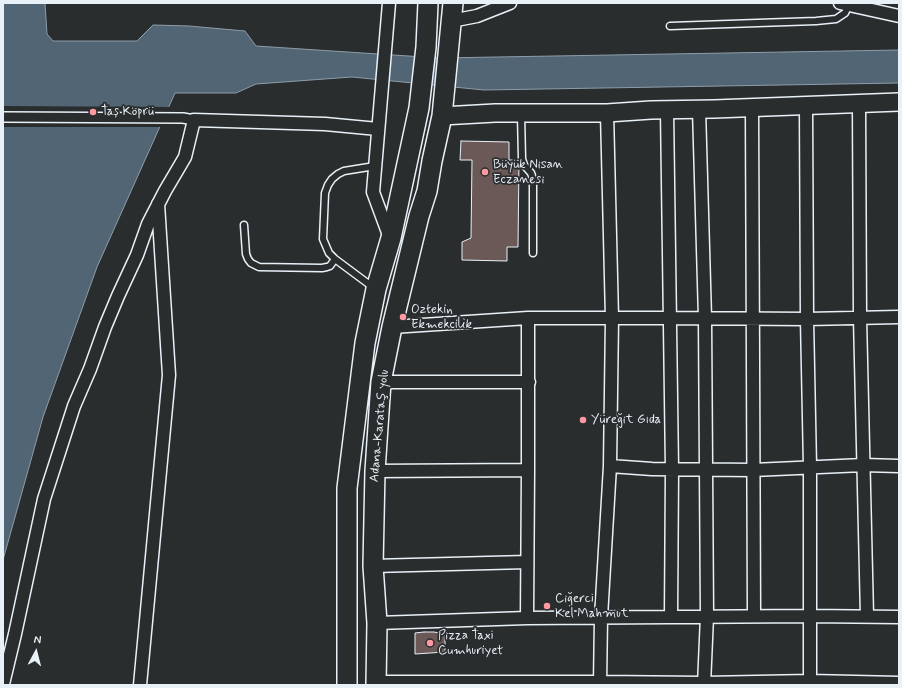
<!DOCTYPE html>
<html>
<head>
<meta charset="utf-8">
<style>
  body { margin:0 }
  #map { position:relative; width:902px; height:688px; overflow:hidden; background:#2a2d2e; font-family:Mynerve,sans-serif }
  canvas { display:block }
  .frame { position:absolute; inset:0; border:4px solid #e8f1f8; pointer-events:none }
  .north { position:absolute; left:16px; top:632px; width:40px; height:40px; -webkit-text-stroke:3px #2a2d2e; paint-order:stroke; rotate:7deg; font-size:11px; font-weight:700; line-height:16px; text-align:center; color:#e8f1f8 }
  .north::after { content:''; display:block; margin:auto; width:14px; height:18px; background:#e8f1f8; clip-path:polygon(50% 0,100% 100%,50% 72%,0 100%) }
</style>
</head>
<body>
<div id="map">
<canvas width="902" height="688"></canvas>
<div class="frame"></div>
<div class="north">N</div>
</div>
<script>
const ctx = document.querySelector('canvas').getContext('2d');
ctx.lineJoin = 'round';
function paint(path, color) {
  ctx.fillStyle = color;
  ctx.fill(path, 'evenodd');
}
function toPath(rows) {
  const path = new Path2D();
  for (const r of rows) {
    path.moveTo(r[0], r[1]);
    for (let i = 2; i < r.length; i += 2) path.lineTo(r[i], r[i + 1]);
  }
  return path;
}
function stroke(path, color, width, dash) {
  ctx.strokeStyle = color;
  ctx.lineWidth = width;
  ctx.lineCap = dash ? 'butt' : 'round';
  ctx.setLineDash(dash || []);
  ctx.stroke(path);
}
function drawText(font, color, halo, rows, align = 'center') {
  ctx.font = font + ' Mynerve,sans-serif';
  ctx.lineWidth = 3.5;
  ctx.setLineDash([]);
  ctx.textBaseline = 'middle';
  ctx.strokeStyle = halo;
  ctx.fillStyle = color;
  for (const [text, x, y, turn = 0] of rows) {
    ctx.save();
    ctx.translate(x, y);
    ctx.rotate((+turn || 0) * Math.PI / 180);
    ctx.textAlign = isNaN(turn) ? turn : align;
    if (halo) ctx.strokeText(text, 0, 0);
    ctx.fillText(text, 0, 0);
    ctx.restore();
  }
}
const water = toPath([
  [3,3,45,3,47,34,53,41,137,41,153,25,189,26,245,31,256,46,439,58,899,50,899,83,484,90,352,77,256,84,236,93,175,93,97,267,43,417,3,560,3,3]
]);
paint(water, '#526575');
stroke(water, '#8e9da9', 1);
paint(toPath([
  [3,106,171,107,162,127,3,127]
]), '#2a2d2e');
const building = toPath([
  [461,141,509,142,509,160,519,160,518,247,507,247,507,261,462,260,462,242,471,238,472,160,460,160,461,141],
  [424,632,434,632,445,634,445,652,415,654,415,633,424,632]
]);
paint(building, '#6b5957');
stroke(building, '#e8f1f8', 1);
const service = toPath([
  [670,26,816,21,836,19,845,13,849,5],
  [521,114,522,159,524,165,531,173,533,179,533,253],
  [244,225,246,254,248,259,251,263,259,267,322,268,327,267,330,266,335,259],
  [374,288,335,259,329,253,323,239,325,193,328,185,332,179,338,174,344,171,375,166]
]);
const pedestrian = toPath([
  [3,117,183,118,194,120]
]);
const minor = toPath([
  [389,3,373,192,390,238],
  [840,3,899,16],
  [451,21,477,16,510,3],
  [859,104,860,318,867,616],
  [806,106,807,319,810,467,810,685],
  [752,108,754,616],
  [699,109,705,318,706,469,707,616,704,685],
  [667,110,672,469,671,617],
  [392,327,528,318,670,318,807,319,899,317],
  [381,382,529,382],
  [610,466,652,469,753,470,863,465,899,466],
  [375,471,528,470],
  [373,566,527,562],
  [527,618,528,470,528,318],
  [377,623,527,618,810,616,899,617],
  [376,682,600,682,704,683,810,681,899,683],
  [3,684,15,634,44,499,74,406,90,369,105,327,118,296,137,255,148,224,165,191,185,157,194,120,325,124,378,129],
  [140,685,169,375,158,204],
  [600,685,601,617,610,466,612,318,607,113]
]);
const secondary = toPath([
  [442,116,495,113,607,113,651,110,714,109,899,102]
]);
const primary = toPath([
  [347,685,347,488,365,343,376,289,391,238,419,108,426,47,428,3],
  [376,685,377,623,373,566,375,471,381,382,392,327,419,216,427,191,432,161,442,116,453,3]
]);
stroke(service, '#e8f1f8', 9);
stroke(pedestrian, '#e8f1f8', 12);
stroke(minor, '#e8f1f8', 15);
stroke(secondary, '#e8f1f8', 20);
stroke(primary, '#e8f1f8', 22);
stroke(service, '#2a2d2e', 6);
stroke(pedestrian, '#2a2d2e', 9);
stroke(minor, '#2a2d2e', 12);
stroke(secondary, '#2a2d2e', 17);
stroke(primary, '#2a2d2e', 19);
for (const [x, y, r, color] of [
  [93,112,4,"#ff9aa2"],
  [485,172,4,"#ff9aa2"],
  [403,317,4,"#ff9aa2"],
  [583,420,4,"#ff9aa2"],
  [547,606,4,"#ff9aa2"],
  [430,643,4,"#ff9aa2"]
]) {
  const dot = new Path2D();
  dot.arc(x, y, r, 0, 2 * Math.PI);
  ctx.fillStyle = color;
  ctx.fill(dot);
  stroke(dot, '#2a2d2e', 1.5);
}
drawText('13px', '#e8f1f8', '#2a2d2e', [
  ["Taș Köprü",101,112],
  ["Büyük Nisan",493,165],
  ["Eczanesi",493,180],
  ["Oztekin",411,310],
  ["Ekmekcilik",411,325],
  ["Yüreğit Gıda",591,420],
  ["Ciğerci",555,599],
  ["Kel Mahmut",555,614],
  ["Pizza Taxi",438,636],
  ["Cumhuriyet",438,651]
], 'left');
drawText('13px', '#e8f1f8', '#2a2d2e', [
  ["Adana-Karataş yolu",380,426,-85]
]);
</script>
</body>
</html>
